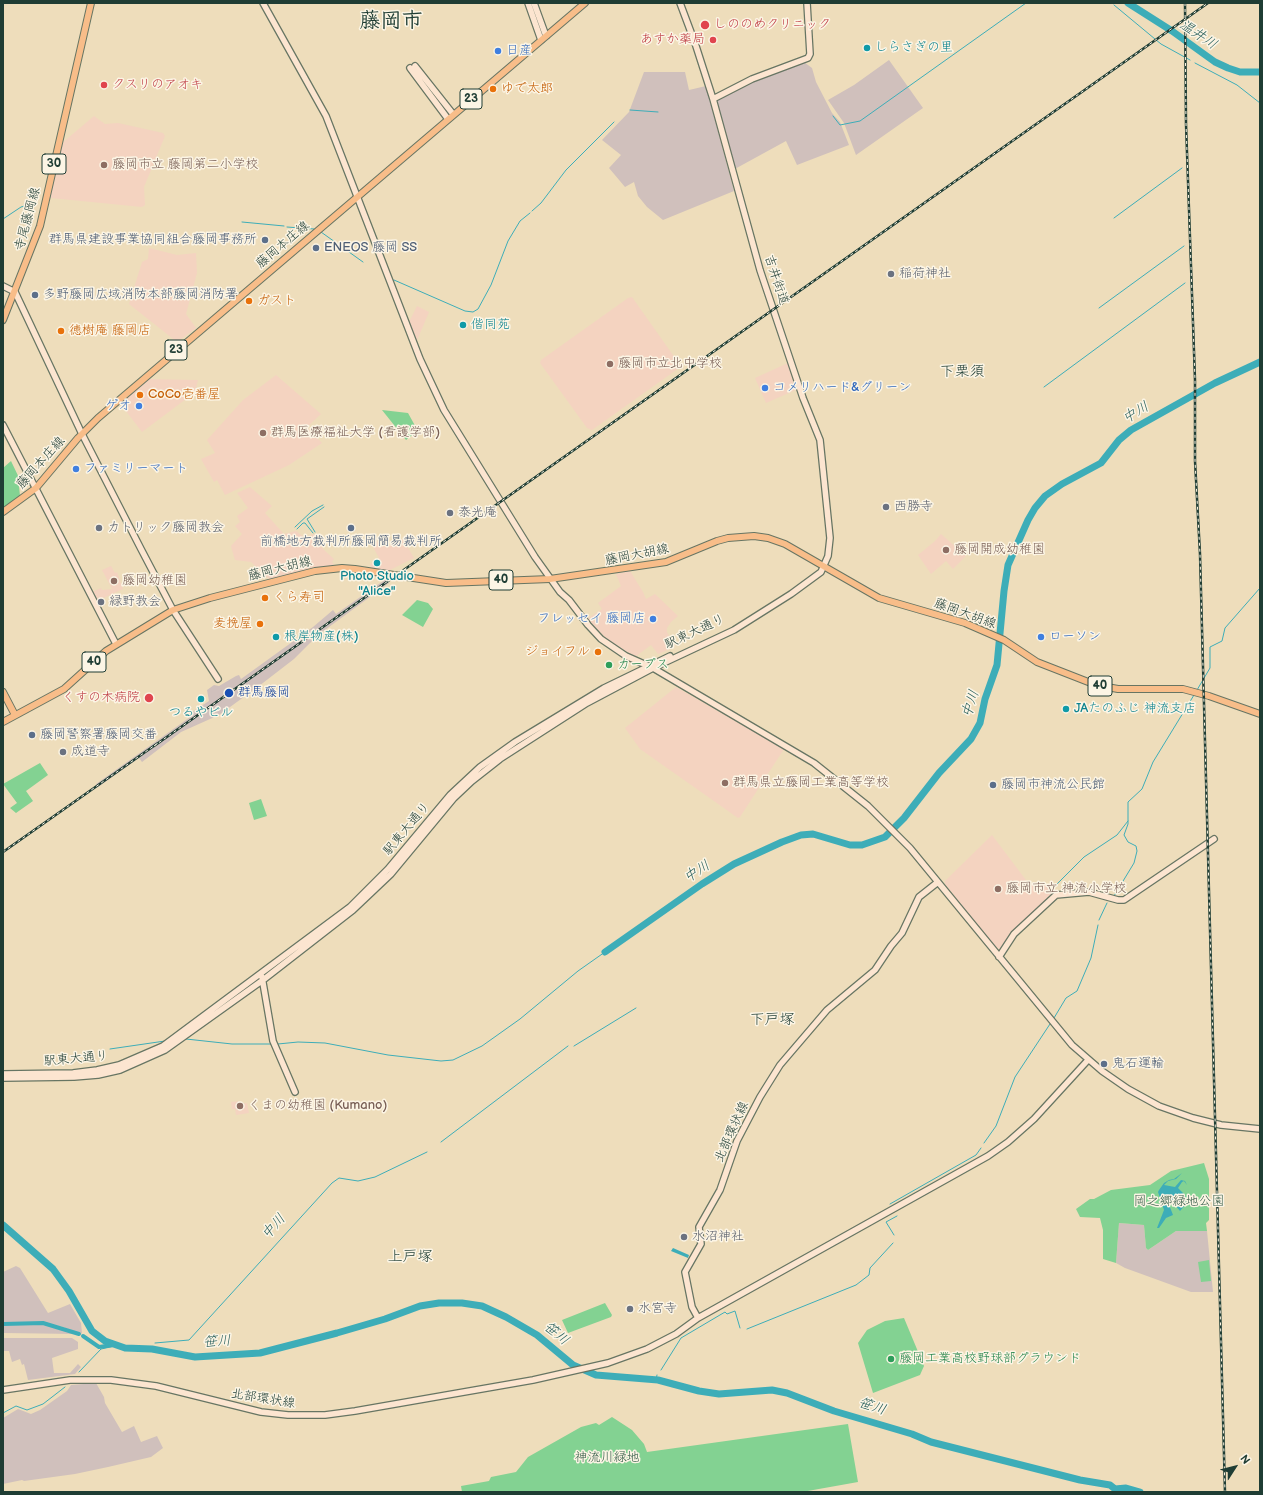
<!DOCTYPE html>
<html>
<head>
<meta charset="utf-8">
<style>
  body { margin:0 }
  #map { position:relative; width:1263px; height:1495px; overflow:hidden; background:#edb; font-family:"Balsamiq Sans",sans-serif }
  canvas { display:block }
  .frame { position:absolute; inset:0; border:4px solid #1f3d34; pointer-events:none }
  .north { position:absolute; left:1215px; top:1447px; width:40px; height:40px; -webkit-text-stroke:3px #fcf5e5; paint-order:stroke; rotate:54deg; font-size:11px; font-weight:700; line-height:16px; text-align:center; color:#1f3d34 }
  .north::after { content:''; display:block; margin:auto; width:14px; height:18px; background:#1f3d34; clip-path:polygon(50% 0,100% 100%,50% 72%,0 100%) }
</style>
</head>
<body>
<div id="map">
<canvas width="1263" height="1495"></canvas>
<div class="frame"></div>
<div class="north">N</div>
</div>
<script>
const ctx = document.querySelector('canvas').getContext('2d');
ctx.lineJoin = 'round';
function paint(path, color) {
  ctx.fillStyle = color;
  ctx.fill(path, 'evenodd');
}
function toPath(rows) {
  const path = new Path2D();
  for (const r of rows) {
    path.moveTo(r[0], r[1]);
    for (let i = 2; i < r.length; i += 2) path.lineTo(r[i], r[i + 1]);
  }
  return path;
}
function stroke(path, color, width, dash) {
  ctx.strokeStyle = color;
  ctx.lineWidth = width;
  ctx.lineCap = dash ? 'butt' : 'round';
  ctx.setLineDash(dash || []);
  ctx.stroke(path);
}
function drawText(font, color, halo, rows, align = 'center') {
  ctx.font = font + ' "Balsamiq Sans","Klee One",sans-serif';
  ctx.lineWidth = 3;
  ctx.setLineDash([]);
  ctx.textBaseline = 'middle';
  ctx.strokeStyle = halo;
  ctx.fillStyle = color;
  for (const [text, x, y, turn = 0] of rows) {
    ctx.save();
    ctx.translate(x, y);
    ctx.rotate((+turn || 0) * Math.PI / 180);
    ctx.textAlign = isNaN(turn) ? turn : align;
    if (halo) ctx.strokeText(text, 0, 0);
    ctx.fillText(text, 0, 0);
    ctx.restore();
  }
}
paint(toPath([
  [94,116,105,124,118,123,163,133,165,136,144,187,145,205,142,207,51,198,49,195,61,144],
  [149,248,177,255,196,253,197,273,186,314,196,328,177,342,129,304,142,262,148,259],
  [632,297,680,365,679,368,592,430,587,428,540,363,541,360,628,298],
  [417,306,429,312,416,343,409,322],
  [788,363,798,389,766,403,755,378],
  [276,375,321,414,307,427,322,443,289,465,225,495,217,480,214,482,201,459,215,453,207,440,243,400],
  [147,379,198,380,194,396,188,394,186,399,142,432,119,402],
  [250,487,272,506,265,513,284,534,296,531,305,538,314,534,323,549,334,559,332,562,335,566,271,581,251,562,235,560,231,546,242,534,235,526,240,522,237,516,248,508,237,493],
  [941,534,966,556,953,569,946,561,931,574,918,555,935,541],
  [383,536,389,546,403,539,414,558,386,572,372,570,370,564,379,558,372,545,378,541,377,538],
  [111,566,115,573,117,572,123,589,97,601,92,592,101,588,102,590,112,589,102,570],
  [630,571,643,592,646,599,655,594,678,616,671,622,667,628,667,632,675,647,658,654,651,645,635,657,607,639,587,619,602,609,598,603,621,586,616,574],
  [676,687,784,749,740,817,738,818,640,749,625,728],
  [992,835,1029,884,1044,884,1052,893,1052,896,1002,950,995,947,945,884,945,881],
  [240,1101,240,1104,247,1103,249,1113,236,1115,235,1109,232,1109,231,1102]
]), '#f4d3c0');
paint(toPath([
  [889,60,923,108,856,155,844,123,828,100,854,85],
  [804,62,812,68,816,82,832,113,840,122,849,145,797,165,786,141,733,170,716,103,718,99,753,81],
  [644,72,685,72,689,90,706,86,734,191,663,220,647,207,638,196,634,182,625,187,609,168,621,155,602,140,629,112],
  [386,579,389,583,318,635,294,659,259,686,219,715,181,732,142,762,139,758,98,787,96,784,193,715,192,712,209,701,207,690,214,685,219,686,236,676,239,675,241,679,313,627,333,610,336,614],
  [1119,1223,1144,1225,1146,1248,1148,1250,1176,1231,1207,1231,1213,1292,1191,1292,1125,1268,1116,1263],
  [16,1266,20,1268,48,1313,70,1304,81,1323,82,1333,81,1334,63,1327,44,1323,3,1323,4,1286,3,1272],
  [44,1324,76,1334,3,1333,3,1325],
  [3,1338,72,1338,78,1342,78,1349,52,1358,54,1373,70,1373,78,1364,81,1367,75,1374,28,1380,24,1364,22,1365,20,1359,12,1362,9,1351,3,1351],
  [96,1383,104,1397,105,1403,122,1432,134,1426,141,1442,157,1436,163,1448,151,1457,108,1467,75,1474,24,1481,22,1480,3,1484,3,1418,18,1409,31,1414,40,1410,67,1391,71,1385]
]), '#d0c0bc');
paint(toPath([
  [382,410,408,413,418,431,406,440],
  [11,461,22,484,19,486,20,496,4,508,3,468],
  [417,600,428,603,433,609,423,627,402,615],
  [40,763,48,775,26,791,33,801,16,813,10,808,17,803,3,784],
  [261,799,267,816,254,820,249,803],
  [1204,1163,1209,1179,1209,1220,1206,1223,1207,1231,1176,1231,1148,1250,1146,1248,1144,1225,1119,1223,1116,1263,1103,1259,1103,1230,1100,1218,1080,1217,1076,1209,1090,1199,1094,1199,1111,1190,1150,1185,1171,1171],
  [1209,1260,1211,1281,1201,1282,1198,1262],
  [605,1303,612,1315,611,1317,568,1333,562,1320],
  [904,1318,924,1366,920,1375,873,1393,858,1343,867,1330,885,1321],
  [612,1417,632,1430,644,1444,647,1452,848,1424,858,1482,802,1492,462,1492,461,1486,489,1481,491,1477,516,1472,528,1457,581,1427,596,1423,599,1425]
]), '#83d292');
paint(toPath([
  [1182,1173,1176,1179,1168,1181,1164,1185,1175,1187,1181,1180,1185,1181,1187,1185,1184,1181,1182,1182,1178,1188,1185,1195,1186,1204,1180,1211,1174,1204,1175,1201,1168,1202,1173,1215,1166,1218,1159,1228,1157,1228,1164,1210,1158,1192,1159,1190,1164,1183,1169,1180,1174,1179],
  [673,1248,689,1255,688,1258,671,1251]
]), '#3dadb8');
stroke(toPath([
  [1114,5,1161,44,1190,60],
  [1195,63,1237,85,1260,103],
  [630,110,658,112],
  [833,116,840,125,860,121,1026,3],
  [532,211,541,203,566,170,614,122],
  [1114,218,1182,168],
  [3,219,21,207,31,204],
  [242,222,284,226],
  [287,227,314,229],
  [321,232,363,262],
  [394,280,465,311,473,312,478,309,491,285,508,241,520,221,530,213],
  [1099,308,1184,246],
  [1044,387,1185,283],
  [295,527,312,511,323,505],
  [297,529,303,523,305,523,313,533],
  [315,532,307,519,324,507],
  [1197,690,1210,668,1210,647,1222,641,1225,628,1260,588],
  [1054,887,1084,857,1117,835,1128,821],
  [1114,896,1134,863,1137,851,1136,846,1128,842,1124,835,1128,824,1128,802,1142,789,1153,762,1194,695],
  [1099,920,1107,903],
  [1054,1018,1066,998,1077,991,1091,958,1098,925],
  [186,1039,232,1044,273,1044],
  [278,1044,298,1042,325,1043,388,1055,441,1061,453,1060,482,1046,520,1019,578,971,605,952],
  [574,1046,636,1008],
  [110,1049,165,1041],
  [441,1142,568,1046],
  [984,1143,996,1126,1015,1077,1050,1024],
  [890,1204,976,1155,981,1148],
  [894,1235,886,1222,897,1216],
  [747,1329,856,1285,869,1275,870,1268,893,1243],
  [155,1343,189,1340,332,1183,339,1178,358,1181,375,1177,427,1152],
  [661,1370,681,1338,725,1312,727,1314,735,1311,740,1328],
  [79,1372,101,1349,115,1346],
  [656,1380,657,1375],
  [3,1413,16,1406,27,1410,43,1404,65,1387]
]), '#3dadb8', 1);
stroke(toPath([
  [3,1324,43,1323,79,1334],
  [83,1336,99,1347,113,1345]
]), '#3dadb8', 4);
stroke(toPath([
  [1128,3,1172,31,1215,62,1228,68,1240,72,1260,72],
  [605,952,702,884,734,864,782,842,801,835,813,834,850,845,862,845,885,837,904,818,939,773,971,739,980,723,985,699,997,665,1004,591,1008,565,1028,520,1035,508,1045,496,1062,484,1101,463,1119,440,1131,430,1215,383,1260,362],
  [3,1225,53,1269,69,1291,92,1331,105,1341,125,1348,152,1349,195,1357,260,1353,337,1333,385,1319,420,1306,439,1303,462,1303,482,1306,506,1317,537,1335,573,1365,596,1375,658,1380,699,1391,719,1394,772,1390,787,1393,834,1411,912,1434,931,1442,1080,1480,1110,1485,1115,1489,1126,1488,1140,1492]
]), '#3dadb8', 7);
const secondary = toPath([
  [263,3,326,116,420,359,444,410,535,557,560,592,569,600,588,625,601,639,626,656,653,668,814,763,868,806,910,848,1072,1045,1102,1071,1128,1089,1159,1106,1193,1118,1221,1125,1260,1129],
  [528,3,541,40],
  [534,3,546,36],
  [415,66,453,114],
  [410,68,448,119],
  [713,99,752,79,808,58,810,54,807,3],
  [3,286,15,292,82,434,141,549,173,610,218,679],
  [3,425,116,644],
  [999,957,1014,934,1056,895,1089,892,1118,900,1124,900,1214,839],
  [262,977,273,1041,295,1092],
  [3,1074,73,1073,97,1070,119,1065,163,1046,350,907,388,869,450,795,480,767,515,742,604,688,670,656],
  [3,1078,74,1077,98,1075,120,1070,165,1050,263,980,353,910,391,874,454,798,472,781,500,759,587,703,653,668,734,630,791,594,821,572,828,556,830,538,820,440,803,398,760,270,713,99,695,43,680,3],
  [698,1318,692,1307,685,1272,701,1244,699,1227,720,1190,737,1141,760,1097,780,1065,827,1010,875,970,891,946,902,933,919,897,938,882],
  [3,1390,70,1380,111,1380,156,1386,261,1412,288,1415,325,1415,355,1411,533,1380,608,1363,647,1349,676,1334,698,1318,988,1156,1008,1142,1034,1119,1088,1060]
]);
const primary = toPath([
  [3,320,40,226,91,3],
  [3,512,36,488,78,438,98,418,585,3],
  [3,692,15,715],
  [3,722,64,689,106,651,173,610,210,598,315,571,342,568,355,569,446,583,550,579,666,562,717,541,728,538,754,536,768,538,785,544,879,598,965,623,1004,640,1037,662,1096,685,1118,689,1183,689,1209,696,1260,714]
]);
stroke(secondary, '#677563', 8);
stroke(primary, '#677563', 8);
stroke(secondary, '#fce5d0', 5.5);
stroke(primary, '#f8bd89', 6);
const rail = toPath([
  [1185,3,1186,124,1195,380,1195,461,1200,554,1225,1492],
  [154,746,1208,3],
  [3,852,158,743]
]);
stroke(rail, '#1f3d34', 2.5);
stroke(rail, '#fcf5e5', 1, [3]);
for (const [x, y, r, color] of [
  [705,25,5,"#e0444e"],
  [713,40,4,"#e0444e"],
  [867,48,4,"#0f9aa8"],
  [498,51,4,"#3f7fe0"],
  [104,85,4,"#e0444e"],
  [493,89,4,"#e8710a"],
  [104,165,4,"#8d6e63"],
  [265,240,4,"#5c6f8a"],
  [316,248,4,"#5c6f8a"],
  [891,274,4,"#6b7280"],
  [35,295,4,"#5c6f8a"],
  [249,301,4,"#e8710a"],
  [463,325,4,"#0f9aa8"],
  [61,331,4,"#e8710a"],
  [610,364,4,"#8d6e63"],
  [765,388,4,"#3f7fe0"],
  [140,395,4,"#e8710a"],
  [139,406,4,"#3f7fe0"],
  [263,433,4,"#8d6e63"],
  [76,469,4,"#3f7fe0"],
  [886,507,4,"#6b7280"],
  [450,513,4,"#6b7280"],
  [99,528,4,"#6b7280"],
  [351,528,4,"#5c6f8a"],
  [946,550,4,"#8d6e63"],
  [377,563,4,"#0f9aa8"],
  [114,581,4,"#8d6e63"],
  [265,598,4,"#e8710a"],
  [101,602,4,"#6b7280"],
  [653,619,4,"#3f7fe0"],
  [260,624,4,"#e8710a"],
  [276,637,4,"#0f9aa8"],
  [1041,637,4,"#3f7fe0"],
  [598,652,4,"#e8710a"],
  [609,665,4,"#2e9e5b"],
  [229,693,5,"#1a4fb4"],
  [149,698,5,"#e0444e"],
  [201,699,4,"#0f9aa8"],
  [1066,709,4,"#0f9aa8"],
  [32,735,4,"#5c6f8a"],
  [63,752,4,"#6b7280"],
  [725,783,4,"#8d6e63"],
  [993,785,4,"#5c6f8a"],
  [998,889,4,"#8d6e63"],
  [1104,1064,4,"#5c6f8a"],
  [240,1106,4,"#8d6e63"],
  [684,1237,4,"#6b7280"],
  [630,1309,4,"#6b7280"],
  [891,1359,4,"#2e9e5b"]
]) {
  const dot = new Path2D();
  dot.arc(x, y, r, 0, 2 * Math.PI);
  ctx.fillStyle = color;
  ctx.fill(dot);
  stroke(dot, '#fcf5e5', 1.5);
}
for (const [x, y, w] of [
  [471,99,22],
  [54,164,24],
  [176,350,22],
  [501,580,24],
  [94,662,24],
  [1100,686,24]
]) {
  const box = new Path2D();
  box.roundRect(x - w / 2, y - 10, w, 20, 3);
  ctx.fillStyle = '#fcf5e5';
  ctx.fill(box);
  stroke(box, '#1f3d34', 1);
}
drawText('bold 12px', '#1f3d34', null, [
  ["23",471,99],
  ["30",54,164],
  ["23",176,350],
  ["40",501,580],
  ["40",94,662],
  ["40",1100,686]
]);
drawText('13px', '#be3a42', '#fcf5e5', [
  ["しののめクリニック",714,25],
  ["あすか薬局",705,40,"right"],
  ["クスリのアオキ",112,85],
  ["くすの木病院",140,698,"right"]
], 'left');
drawText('13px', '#0d838f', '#fcf5e5', [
  ["しらさぎの里",875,48],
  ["偕同苑",471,325],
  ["Photo Studio",377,577,"center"],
  ["\"Alice\"",377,592,"center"],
  ["根岸物産(株)",284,637],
  ["JAたのふじ 神流支店",1074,709],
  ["つるやビル",201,713,"center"]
], 'left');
drawText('13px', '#366cbe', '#fcf5e5', [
  ["日産",506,51],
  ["コメリハード&グリーン",773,388],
  ["ゲオ",131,406,"right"],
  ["ファミリーマート",84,469],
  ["フレッセイ 藤岡店",645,619,"right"],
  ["ローソン",1049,637]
], 'left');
drawText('13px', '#c56008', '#fcf5e5', [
  ["ゆで太郎",501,89],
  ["ガスト",257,301],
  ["徳樹庵 藤岡店",69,331],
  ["CoCo壱番屋",148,395],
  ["くら寿司",273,598],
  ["麦挽屋",252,624,"right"],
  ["ジョイフル",590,652,"right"]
], 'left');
drawText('13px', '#785e54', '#fcf5e5', [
  ["藤岡市立 藤岡第二小学校",112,165],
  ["藤岡市立北中学校",618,364],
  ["群馬医療福祉大学 (看護学部)",271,433],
  ["藤岡開成幼稚園",954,550],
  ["藤岡幼稚園",122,581],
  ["群馬県立藤岡工業高等学校",733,783],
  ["藤岡市立 神流小学校",1006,889],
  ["くまの幼稚園 (Kumano)",248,1106]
], 'left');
drawText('13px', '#1f3d34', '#fcf5e5', [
  ["寺尾藤岡線",28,219,-75],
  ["藤岡本庄線",283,245,-40],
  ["吉井街道",776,280,72],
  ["藤岡本庄線",41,463,-48],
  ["藤岡大胡線",637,555,-11],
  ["藤岡大胡線",280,569,-14],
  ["藤岡大胡線",965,614,20],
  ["駅東大通り",695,632,-25],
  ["駅東大通り",407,829,-50],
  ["駅東大通り",76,1059,-5],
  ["北部環状線",732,1132,-66],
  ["北部環状線",263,1399,9]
]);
drawText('13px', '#4e5e75', '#fcf5e5', [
  ["群馬県建設事業協同組合藤岡事務所",257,240,"right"],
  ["ENEOS 藤岡 SS",324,248],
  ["多野藤岡広域消防本部藤岡消防署",43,295],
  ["前橋地方裁判所藤岡簡易裁判所",351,542,"center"],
  ["藤岡警察署藤岡交番",40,735],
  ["藤岡市神流公民館",1001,785],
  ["鬼石運輸",1112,1064]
], 'left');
drawText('13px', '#5b616d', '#fcf5e5', [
  ["稲荷神社",899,274],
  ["西勝寺",894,507],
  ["泰光庵",458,513],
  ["カトリック藤岡教会",107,528],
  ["緑野教会",109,602],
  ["成道寺",71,752],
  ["水沼神社",692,1237],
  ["水宮寺",638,1309]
], 'left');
drawText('13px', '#27864d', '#fcf5e5', [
  ["カーブス",617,665],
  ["藤岡工業高校野球部グラウンド",899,1359]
], 'left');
drawText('13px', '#164399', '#fcf5e5', [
  ["群馬藤岡",238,693]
], 'left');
drawText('13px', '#335b47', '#fcf5e5', [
  ["岡之郷緑地公園",1179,1202],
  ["神流川緑地",607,1458]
]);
drawText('italic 14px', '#285f5c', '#fcf5e5', [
  ["温井川",1198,35,34],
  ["中川",1136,413,-31],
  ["中川",971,704,-72],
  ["中川",697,872,-33],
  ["中川",274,1227,-48],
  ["笹川",556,1334,39],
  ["笹川",217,1342,-4],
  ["笹川",872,1407,18]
]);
drawText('15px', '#1f3d34', '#fcf5e5', [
  ["下栗須",962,372],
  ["下戸塚",772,1020],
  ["上戸塚",410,1257]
]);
drawText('bold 21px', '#1f3d34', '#fcf5e5', [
  ["藤岡市",391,22]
]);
</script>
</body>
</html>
